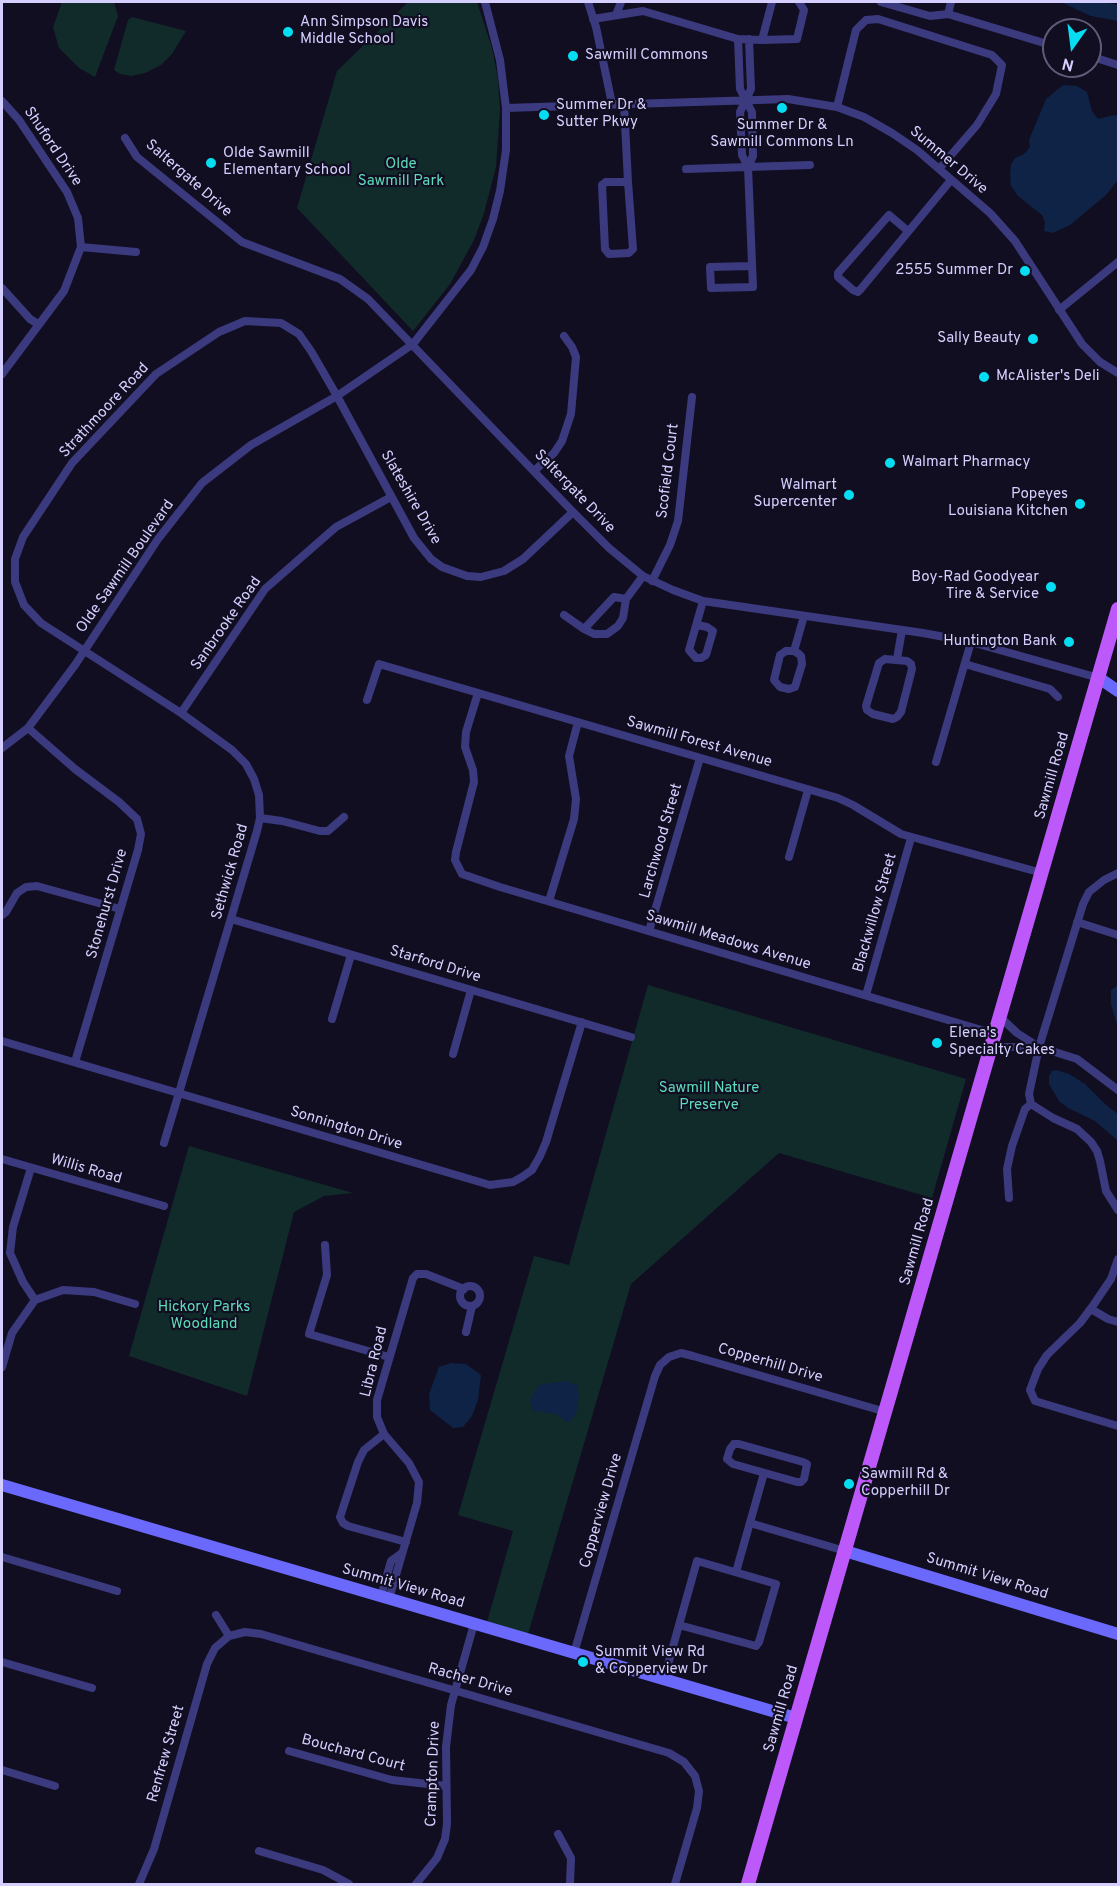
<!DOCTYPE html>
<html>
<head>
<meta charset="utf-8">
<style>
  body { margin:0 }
  #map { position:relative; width:1120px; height:1886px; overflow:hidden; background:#110e21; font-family:Overpass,sans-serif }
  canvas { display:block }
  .frame { position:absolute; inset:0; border:3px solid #d4cffe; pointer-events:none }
  .north { position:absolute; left:1042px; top:18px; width:60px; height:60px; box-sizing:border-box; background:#110e21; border:2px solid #5f5b79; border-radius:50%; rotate:194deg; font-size:16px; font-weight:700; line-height:24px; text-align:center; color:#d4cffe }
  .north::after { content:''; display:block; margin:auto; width:21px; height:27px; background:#06ddf2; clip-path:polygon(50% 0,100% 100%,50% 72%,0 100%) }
</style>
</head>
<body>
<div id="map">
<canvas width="1120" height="1886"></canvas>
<div class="frame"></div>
<div class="north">N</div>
</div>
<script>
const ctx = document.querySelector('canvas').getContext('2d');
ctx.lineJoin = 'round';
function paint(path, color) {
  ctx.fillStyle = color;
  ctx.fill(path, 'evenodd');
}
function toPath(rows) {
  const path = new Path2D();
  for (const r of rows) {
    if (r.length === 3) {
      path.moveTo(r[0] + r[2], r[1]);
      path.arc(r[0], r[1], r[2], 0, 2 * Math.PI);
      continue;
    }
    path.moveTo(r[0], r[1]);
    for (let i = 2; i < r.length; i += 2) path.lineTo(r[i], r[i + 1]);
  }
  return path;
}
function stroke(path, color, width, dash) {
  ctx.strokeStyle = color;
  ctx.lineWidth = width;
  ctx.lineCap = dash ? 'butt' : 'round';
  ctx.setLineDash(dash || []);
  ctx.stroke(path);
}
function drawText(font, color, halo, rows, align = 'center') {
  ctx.font = font + ' Overpass,sans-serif';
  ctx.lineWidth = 4.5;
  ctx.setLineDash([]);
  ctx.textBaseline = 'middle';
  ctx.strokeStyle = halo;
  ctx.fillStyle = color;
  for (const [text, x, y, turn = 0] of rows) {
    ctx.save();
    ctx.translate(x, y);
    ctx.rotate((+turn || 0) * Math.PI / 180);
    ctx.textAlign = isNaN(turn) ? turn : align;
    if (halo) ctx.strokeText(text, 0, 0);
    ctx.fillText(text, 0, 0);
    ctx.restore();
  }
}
paint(toPath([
  [62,2,114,2,118,16,95,77,79,68,59,48,53,27],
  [408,2,477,2,492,48,498,79,500,110,496,167,484,213,474,240,450,284,413,331,297,208,337,71],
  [132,17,186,31,172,54,161,65,145,73,131,76,120,74,114,70,128,20],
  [648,985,966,1079,932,1198,779,1153,631,1284,528,1634,487,1622,513,1531,458,1515,534,1256,569,1265],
  [189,1146,353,1193,324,1196,294,1212,247,1396,129,1356]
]), '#112b2a');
paint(toPath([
  [1061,2,1105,2,1118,5,1118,21,1091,16],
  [1063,85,1077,86,1087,92,1092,111,1098,119,1114,115,1118,116,1118,180,1106,195,1070,225,1053,233,1044,231,1045,222,1042,215,1018,196,1011,186,1010,174,1011,165,1015,158,1024,154,1030,147,1029,140,1046,99],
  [1117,986,1118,987,1118,1028,1111,1004,1111,990],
  [1056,1070,1069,1074,1085,1084,1106,1105,1118,1114,1117,1140,1095,1121,1068,1108,1059,1101,1049,1084,1049,1076,1052,1071],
  [451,1363,466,1364,481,1375,478,1400,472,1416,463,1427,453,1428,430,1410,429,1394,439,1367],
  [565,1381,577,1385,579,1396,576,1414,569,1423,556,1414,532,1410,530,1400,539,1385]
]), '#0e2345');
stroke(toPath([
  [588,2,596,27,612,104],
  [772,2,762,40,797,39,804,10,799,2],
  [881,2,930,16,948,14,1054,46],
  [948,14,951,2],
  [616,15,621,2],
  [593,19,643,11,738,39,762,40],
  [738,39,740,89,752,112,753,156,748,167],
  [749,39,751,89,740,112,742,155,748,167,753,287,711,288,710,267,752,266],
  [1090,56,1118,65],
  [2,101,19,120,67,192,78,218,81,247,64,291,2,374],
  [624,104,628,182],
  [837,107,856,30,866,20,878,19,992,55,1002,65,996,94,977,125,939,169],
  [506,108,788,99,837,107,864,117,892,133,917,150,990,213,1015,241,1082,344,1100,362,1118,373],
  [125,138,137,157,242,242,340,279,368,299,573,512,609,548,643,576,673,590,703,601,923,633,971,642,1099,678],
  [686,169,810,165],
  [606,182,628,182,633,249,629,253,609,254,605,249,602,185,606,182],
  [908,231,889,215,838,273,838,277,853,290,858,292,860,290,951,180],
  [81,247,136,252],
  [2,288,30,319,38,324],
  [1059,310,1118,262],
  [534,471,554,453,562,441,571,414,576,357,572,347,564,336],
  [652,581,670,545,678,521,692,397],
  [626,599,614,597,584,629,594,634,607,634,618,626,623,618,626,599,643,576],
  [564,615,584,629],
  [697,625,707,627,713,631,706,655,701,658,696,658,689,650,703,601],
  [786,651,794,651,799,654,801,656,802,664,795,687,789,689,780,687,774,680,780,655,786,651],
  [794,651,804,616],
  [885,659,907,661,911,664,912,669,901,712,897,717,893,719,873,714,867,710,866,706,879,663,885,659],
  [897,659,902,630],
  [965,664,1050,689,1058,697],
  [478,693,466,732,465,747,473,770,474,782,456,852,455,860,462,874,500,887,995,1034],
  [367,700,379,664,838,798,853,805,901,834,1042,873],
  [181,713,265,589,336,527,391,497],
  [28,728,75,769,119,802,137,819,141,834,138,850,75,1062],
  [2,748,28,728,75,665,158,539,202,483,251,445,337,396,413,344,471,270,483,247,493,219,500,191,506,150,506,108,500,60,485,2],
  [936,762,971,642],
  [260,818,282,821,320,831,328,831,344,817],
  [789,857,808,790],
  [1118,873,1104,880,1089,892,1083,904,1039,1047,1029,1094,1031,1104,1053,1118,1077,1129,1091,1142,1097,1151,1100,1161,1106,1191,1118,1210],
  [549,901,574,819,576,799,569,756,578,722],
  [2,915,6,912,17,893,26,887,37,886,120,909],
  [231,919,631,1037],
  [1077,922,1118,935],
  [649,931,700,758],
  [866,995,911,838],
  [1000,1017,1017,1033,1039,1047,1077,1059,1118,1090],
  [332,1019,351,955],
  [2,1041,490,1185,513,1182,522,1177,532,1170,540,1156,546,1142,582,1022],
  [991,1047,1039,1047],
  [453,1054,471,990],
  [164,1143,257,831,260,818,259,795,254,779,246,764,232,750,181,713,41,623,24,605,15,582,15,559,23,537,72,463,156,374,219,332,245,321,281,323,299,334,311,351,337,396,414,538,431,559,442,567,467,576,481,577,504,571,523,559,573,512],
  [2,1159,164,1206],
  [31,1168,13,1227,10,1253,23,1282,35,1300],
  [1009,1198,1007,1169,1012,1146,1025,1109,1031,1104],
  [325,1245,327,1275,309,1334,389,1357],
  [1118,1259,1111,1279,1092,1307,1080,1323,1047,1355,1038,1369,1030,1390,1035,1401,1118,1426],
  [470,1296,10],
  [35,1300,63,1290,94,1292,135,1304],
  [1091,1309,1108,1319,1118,1322],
  [466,1332,472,1306],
  [2,1367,12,1333,35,1300],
  [384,1434,364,1450,358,1462,340,1517,343,1523,348,1526,406,1542],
  [734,1444,739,1444,803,1462,807,1464,804,1479,801,1482,797,1482,733,1464,727,1459,730,1449,734,1444],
  [750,1523,845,1551],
  [2,1557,117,1591],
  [736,1572,764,1473],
  [381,1596,391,1561,402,1553],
  [389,1599,417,1503,419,1482,409,1463,384,1434,377,1417,377,1400,413,1278,417,1274,426,1274,464,1289],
  [216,1615,229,1636],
  [574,1653,655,1376,660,1365,669,1357,681,1353,693,1356,886,1412],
  [2,1662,92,1688],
  [664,1679,679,1625,697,1561,776,1584,759,1642,756,1646,679,1625],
  [289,1751,392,1780,446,1786],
  [2,1770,55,1786],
  [558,1834,571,1858,570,1884],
  [259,1851,323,1870,349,1884],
  [139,1884,154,1849,207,1664,215,1648,229,1636,245,1632,261,1634,669,1753,684,1762,695,1776,699,1791,697,1808,675,1884],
  [416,1884,437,1858,445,1839,447,1824,446,1747,451,1705,474,1624]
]), '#3c3a7f', 8);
stroke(toPath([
  [1099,678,1118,691],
  [2,1485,796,1718],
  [845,1551,1118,1634]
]), '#6b69fb', 12);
stroke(toPath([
  [748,1884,1118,609]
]), '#bd59fb', 14);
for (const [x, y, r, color] of [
  [288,32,6,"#06ddf2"],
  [573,56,6,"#06ddf2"],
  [782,108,6,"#06ddf2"],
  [544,115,6,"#06ddf2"],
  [211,163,6,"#06ddf2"],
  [1025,271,6,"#06ddf2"],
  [1033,339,6,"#06ddf2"],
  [984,377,6,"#06ddf2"],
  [890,463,6,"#06ddf2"],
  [849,495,6,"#06ddf2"],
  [1080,504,6,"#06ddf2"],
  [1051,587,6,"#06ddf2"],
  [1069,642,6,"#06ddf2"],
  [937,1043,6,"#06ddf2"],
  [849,1484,6,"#06ddf2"],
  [583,1662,6,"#06ddf2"]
]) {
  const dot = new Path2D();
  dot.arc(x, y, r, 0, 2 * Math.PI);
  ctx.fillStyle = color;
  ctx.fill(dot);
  stroke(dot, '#110e21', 2);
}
drawText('15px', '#d4cffe', '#110e21', [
  ["Ann Simpson Davis",300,23],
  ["Middle School",300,40],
  ["Sawmill Commons",585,56],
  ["Summer Dr &",556,106],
  ["Sutter Pkwy",556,123],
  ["Summer Dr &",782,126,"center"],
  ["Sawmill Commons Ln",782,143,"center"],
  ["Olde Sawmill",223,154],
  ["Elementary School",223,171],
  ["2555 Summer Dr",1013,271,"right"],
  ["Sally Beauty",1021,339,"right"],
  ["McAlister's Deli",996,377],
  ["Walmart Pharmacy",902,463],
  ["Walmart",837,486,"right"],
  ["Supercenter",837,503,"right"],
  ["Popeyes",1068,495,"right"],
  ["Louisiana Kitchen",1068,512,"right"],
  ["Boy-Rad Goodyear",1039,578,"right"],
  ["Tire & Service",1039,595,"right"],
  ["Huntington Bank",1057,642,"right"],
  ["Elena's",949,1034],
  ["Specialty Cakes",949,1051],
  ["Sawmill Rd &",861,1475],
  ["Copperhill Dr",861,1492],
  ["Summit View Rd",595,1653],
  ["& Copperview Dr",595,1670]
], 'left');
drawText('15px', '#d4cffe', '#110e21', [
  ["Shuford Drive",52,147,56],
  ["Summer Drive",948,161,40],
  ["Saltergate Drive",188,179,41],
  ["Strathmoore Road",105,411,-47],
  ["Scofield Court",669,471,-83],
  ["Saltergate Drive",574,492,46],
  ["Slateshire Drive",410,498,60],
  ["Olde Sawmill Boulevard",126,567,-55],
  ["Sanbrooke Road",227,624,-55],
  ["Sawmill Forest Avenue",699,743,16],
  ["Sawmill Road",1053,776,-74],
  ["Larchwood Street",662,841,-74],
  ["Sethwick Road",231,872,-74],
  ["Stonehurst Drive",108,904,-74],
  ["Blackwillow Street",876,913,-74],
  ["Sawmill Meadows Avenue",728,941,17],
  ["Starford Drive",435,965,17],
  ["Sonnington Drive",346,1129,17],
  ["Willis Road",86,1170,16],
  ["Sawmill Road",918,1242,-74],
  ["Libra Road",375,1362,-76],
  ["Copperhill Drive",770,1364,16],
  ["Copperview Drive",602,1511,-74],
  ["Summit View Road",987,1577,17],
  ["Summit View Road",403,1587,16],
  ["Racher Drive",470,1681,16],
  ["Sawmill Road",782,1709,-74],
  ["Renfrew Street",167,1754,-74],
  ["Bouchard Court",353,1754,15],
  ["Crampton Drive",434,1774,-88]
]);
drawText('15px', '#5ddcbb', '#110e21', [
  ["Olde",401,165],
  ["Sawmill Park",401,182],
  ["Sawmill Nature",709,1089],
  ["Preserve",709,1106],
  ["Hickory Parks",204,1308],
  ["Woodland",204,1325]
]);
</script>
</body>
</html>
